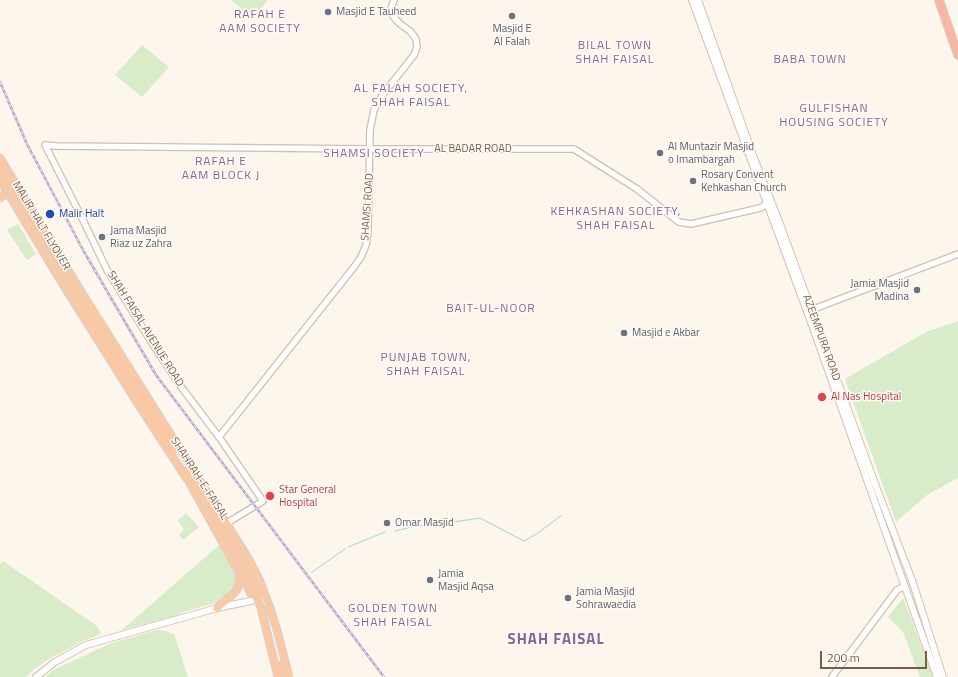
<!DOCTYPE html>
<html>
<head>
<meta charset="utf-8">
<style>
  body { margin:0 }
  #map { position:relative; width:958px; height:677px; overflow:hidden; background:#fdf6ec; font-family:"Titillium Web",sans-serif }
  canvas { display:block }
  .scale { position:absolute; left:820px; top:651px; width:107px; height:18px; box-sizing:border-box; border:2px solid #7a5c4d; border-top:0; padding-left:5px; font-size:12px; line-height:14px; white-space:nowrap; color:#7a5c4d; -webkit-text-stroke:3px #fffaf3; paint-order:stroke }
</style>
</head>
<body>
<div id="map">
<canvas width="958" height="677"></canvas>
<div class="scale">200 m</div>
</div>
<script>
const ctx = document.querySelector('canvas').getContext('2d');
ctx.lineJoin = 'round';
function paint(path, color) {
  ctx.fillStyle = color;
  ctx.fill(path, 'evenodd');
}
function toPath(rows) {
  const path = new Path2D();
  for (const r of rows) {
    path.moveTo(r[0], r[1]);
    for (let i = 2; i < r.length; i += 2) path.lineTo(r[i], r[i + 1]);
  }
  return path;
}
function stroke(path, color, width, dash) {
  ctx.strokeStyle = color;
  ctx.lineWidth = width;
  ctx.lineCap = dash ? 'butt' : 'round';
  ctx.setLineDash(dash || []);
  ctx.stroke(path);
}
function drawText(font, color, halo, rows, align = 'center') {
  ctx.font = font + ' "Titillium Web",sans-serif';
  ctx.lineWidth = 3;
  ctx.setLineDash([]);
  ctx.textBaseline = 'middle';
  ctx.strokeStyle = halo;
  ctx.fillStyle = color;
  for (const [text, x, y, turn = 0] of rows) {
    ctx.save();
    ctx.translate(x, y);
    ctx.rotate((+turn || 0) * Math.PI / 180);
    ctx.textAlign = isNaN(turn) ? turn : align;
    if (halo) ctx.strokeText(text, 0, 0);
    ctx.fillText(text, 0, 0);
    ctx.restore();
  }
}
paint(toPath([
  [231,0,268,0,253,18],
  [142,45,169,67,142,97,115,75],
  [18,224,36,254,27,260,7,230],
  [958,321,958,478,927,495,896,522,845,379,926,332],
  [186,513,199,527,183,540,179,535,184,530,178,520],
  [221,544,237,577,238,583,225,600,183,612,172,617,122,630,219,545],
  [3,561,97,626,101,634,83,641,49,659,33,670,26,677,0,677,0,564],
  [903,598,933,677,920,677,903,632,888,617],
  [157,630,165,631,174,634,188,677,45,677,55,669,109,644]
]), '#d8ecc9');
stroke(toPath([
  [454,522,480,518,524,541,538,533,562,515],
  [395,531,416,526,448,523],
  [348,547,385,532],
  [312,572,345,549]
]), '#a5d3da', 1);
const tertiary = toPath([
  [45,145,56,146,371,149,574,149,637,189,679,222,691,224,760,208,767,204],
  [45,145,83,220,107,270,152,343,179,384,219,437,263,501,227,523],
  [811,310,958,254],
  [219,437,354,267,361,257,366,245,368,231,370,130,374,110,381,97,414,55,417,47,416,39,410,31,400,24,393,16,391,9,394,0],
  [832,677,897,590,905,586]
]);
const secondary = toPath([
  [692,0,812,325,937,677],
  [698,0,754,158,780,224,877,489,913,583,943,677],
  [36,677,55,662,86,645,217,608,260,599,264,601,268,605]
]);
const trunk = toPath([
  [0,158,82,293,248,558,259,579,270,608,277,630,289,677],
  [0,180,67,291,142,410,187,479],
  [0,198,7,192,9,188],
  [78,297,174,451],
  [187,471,201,493],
  [187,478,239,572,240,578,238,588,232,595,217,608],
  [241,572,251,594,255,596,261,593],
  [281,665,284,677]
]);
const motorway = toPath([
  [939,0,958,55]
]);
stroke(tertiary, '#d1beb0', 8);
stroke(secondary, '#d6c0b0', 8);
stroke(trunk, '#dad1cd', 9);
stroke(motorway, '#dad1cd', 10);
stroke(tertiary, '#fff', 5.5);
stroke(secondary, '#fff', 6);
stroke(trunk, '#f9c8a4', 7);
stroke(motorway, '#f7b7a3', 8);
const rail = toPath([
  [0,82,27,144,83,250,156,375,384,677]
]);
stroke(rail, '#b9a8c9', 2.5);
stroke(rail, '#fffaf3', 1, [3]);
const trunkBridge = toPath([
  [0,169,78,297],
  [201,493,242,562,253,586,261,608,278,677]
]);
stroke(trunkBridge, '#dad1cd', 9, []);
stroke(trunkBridge, '#f9c8a4', 7);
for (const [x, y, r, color] of [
  [328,12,4,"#6b7280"],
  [512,16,4,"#6b7280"],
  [660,153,4,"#6b7280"],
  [693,181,4,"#6b7280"],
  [50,214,5,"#1a4fb4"],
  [102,237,4,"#6b7280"],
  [917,290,4,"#6b7280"],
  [624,333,4,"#6b7280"],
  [822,397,5,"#e0444e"],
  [270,496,5,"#e0444e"],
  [387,523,4,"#6b7280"],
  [430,580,4,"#6b7280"],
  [568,598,4,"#6b7280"]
]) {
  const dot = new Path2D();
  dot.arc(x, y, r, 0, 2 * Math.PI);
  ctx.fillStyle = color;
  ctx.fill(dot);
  stroke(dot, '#fffaf3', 1.5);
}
drawText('11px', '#5b616d', '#fffaf3', [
  ["Masjid E Tauheed",336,12],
  ["Masjid E",512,29,"center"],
  ["Al Falah",512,42,"center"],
  ["Al Muntazir Masjid",668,147],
  ["o Imambargah",668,160],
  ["Rosary Convent",701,175],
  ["Kehkashan Church",701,188],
  ["Jama Masjid",110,231],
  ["Riaz uz Zahra",110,244],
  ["Jamia Masjid",909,284,"right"],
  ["Madina",909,297,"right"],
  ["Masjid e Akbar",632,333],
  ["Omar Masjid",395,523],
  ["Jamia",438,574],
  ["Masjid Aqsa",438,587],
  ["Jamia Masjid",576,592],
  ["Sohrawaedia",576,605]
], 'left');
drawText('11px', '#7a5c4d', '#fffaf3', [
  ["AL BADAR ROAD",473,149],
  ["SHAMSI ROAD",368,207,-86],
  ["MALIR HALT FLYOVER",41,226,59],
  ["SHAH FAISAL AVENUE ROAD",145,329,58],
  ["AZEEMPURA ROAD",821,338,70],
  ["SHAHRAH-E-FAISAL",199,479,57]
]);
drawText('11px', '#164399', '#fffaf3', [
  ["Malir Halt",59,214]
], 'left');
drawText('11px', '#be3a42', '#fffaf3', [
  ["Al Nas Hospital",831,397],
  ["Star General",279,490],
  ["Hospital",279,503]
], 'left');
ctx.letterSpacing = '1px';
drawText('12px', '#846695', '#fffaf3', [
  ["RAFAH E",260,15],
  ["AAM SOCIETY",260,29],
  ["BILAL TOWN",615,46],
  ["SHAH FAISAL",615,60],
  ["BABA TOWN",810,60],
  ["AL FALAH SOCIETY,",411,89],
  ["SHAH FAISAL",411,103],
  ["GULFISHAN",834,109],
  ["HOUSING SOCIETY",834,123],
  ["SHAMSI SOCIETY",374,154],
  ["RAFAH E",221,162],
  ["AAM BLOCK J",221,176],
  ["KEHKASHAN SOCIETY,",616,212],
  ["SHAH FAISAL",616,226],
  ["BAIT-UL-NOOR",491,309],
  ["PUNJAB TOWN,",426,358],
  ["SHAH FAISAL",426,372],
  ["GOLDEN TOWN",393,609],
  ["SHAH FAISAL",393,623]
]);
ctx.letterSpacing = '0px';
ctx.letterSpacing = '1px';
drawText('bold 15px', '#846695', '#fffaf3', [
  ["SHAH FAISAL",556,640]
]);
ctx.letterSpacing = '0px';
</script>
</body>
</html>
